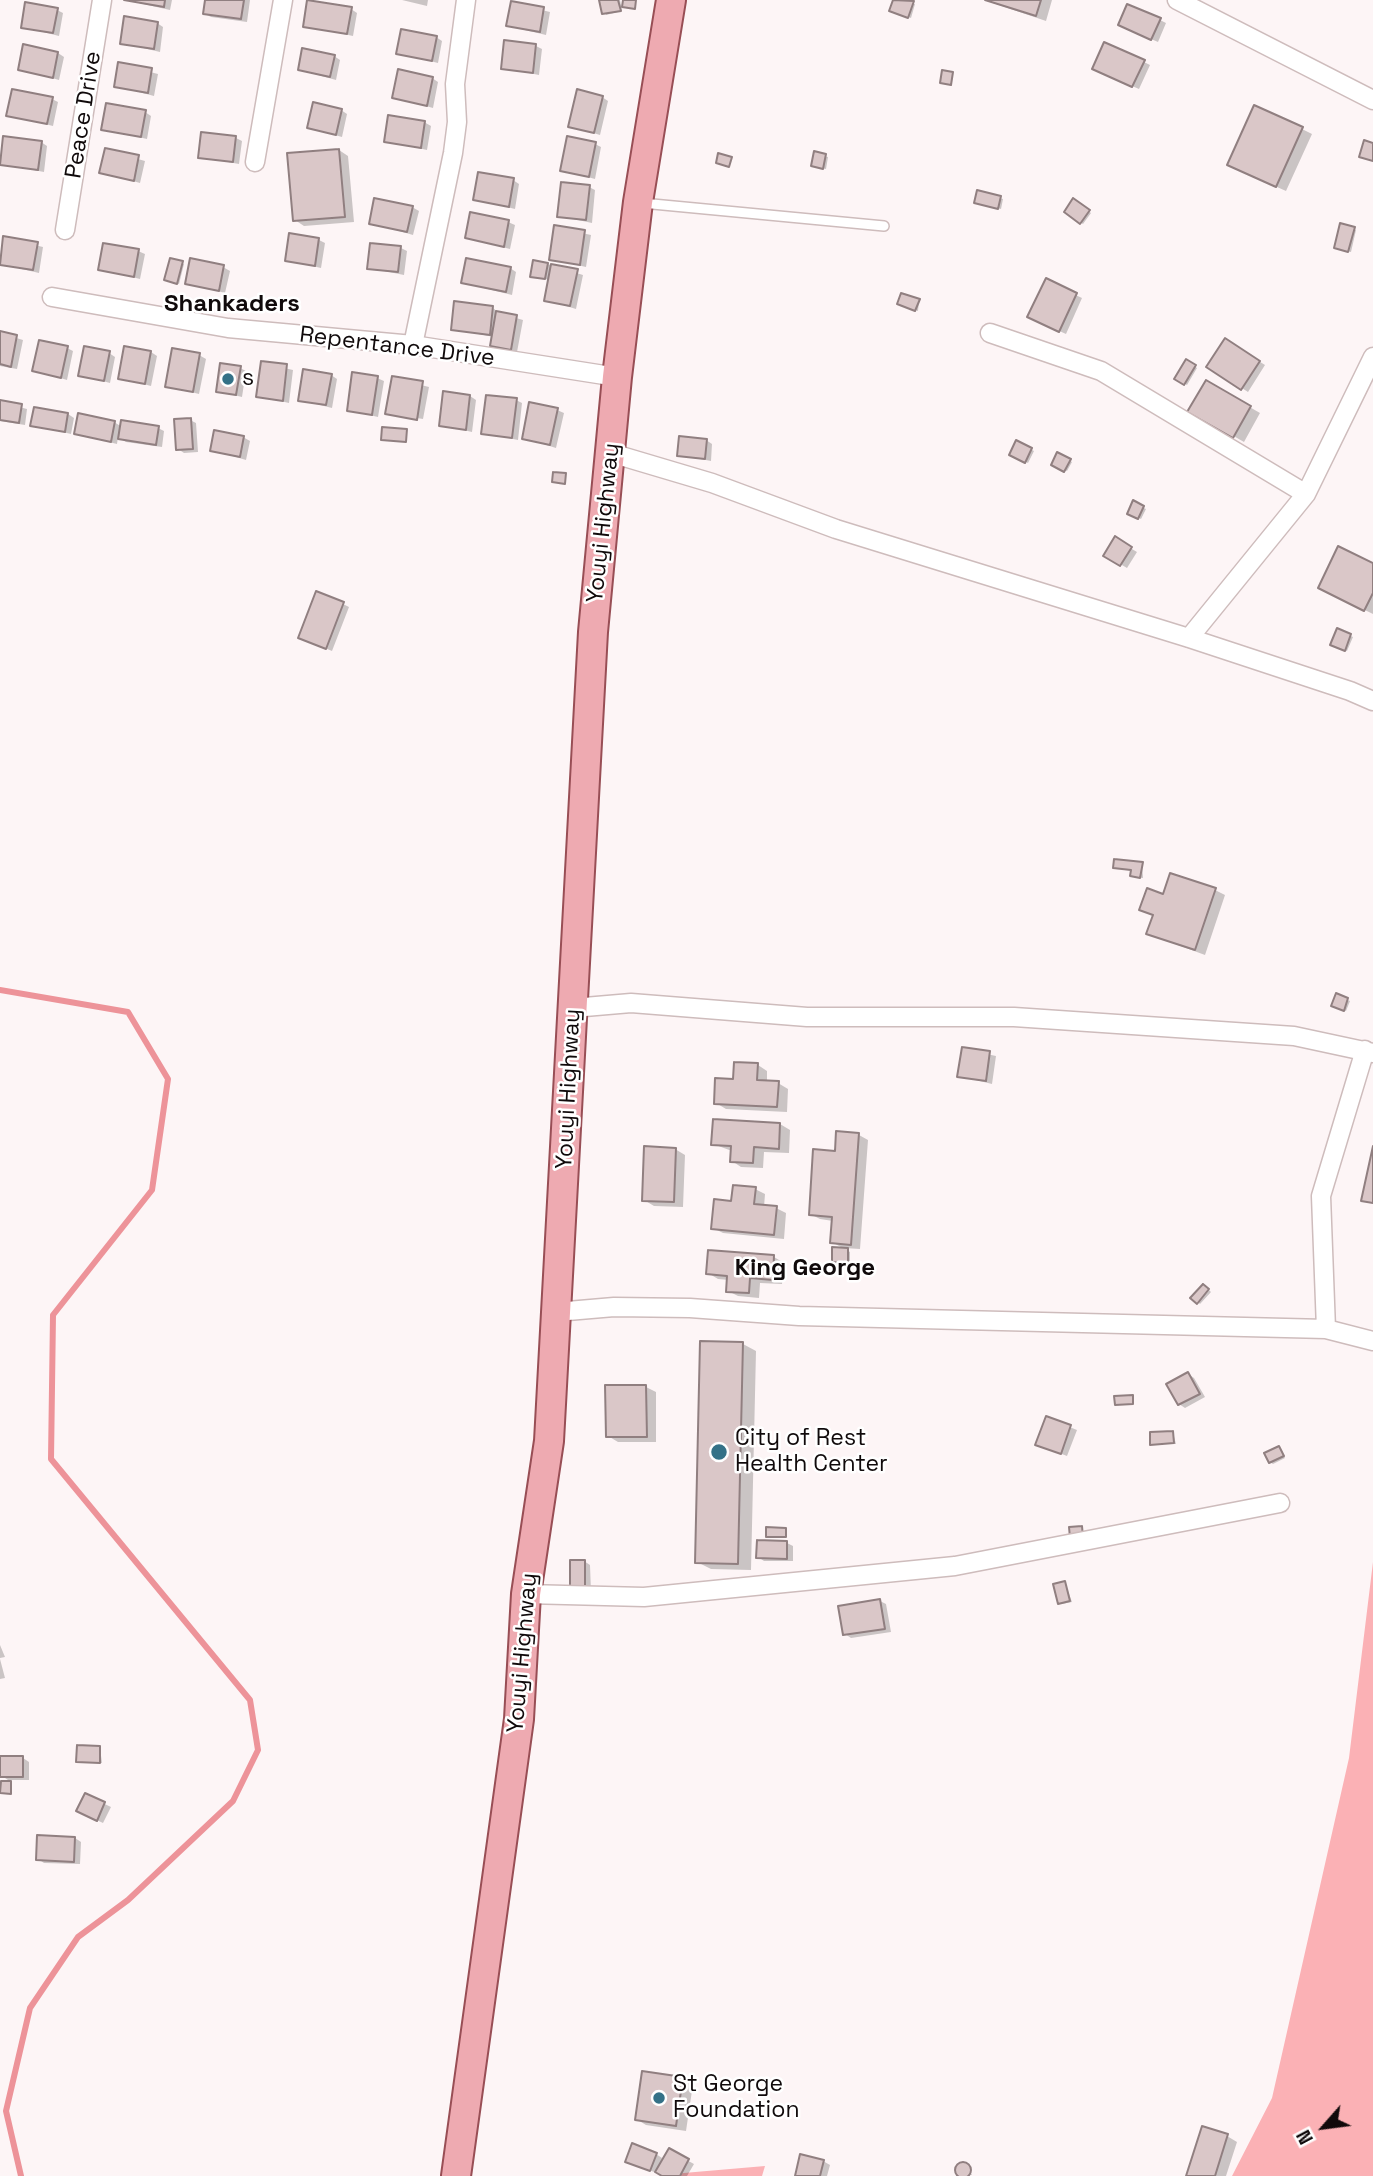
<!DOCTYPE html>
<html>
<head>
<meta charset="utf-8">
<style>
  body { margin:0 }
  #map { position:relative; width:1373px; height:2176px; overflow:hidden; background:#fdf5f6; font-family:"Space Grotesk",sans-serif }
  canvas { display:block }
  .north { position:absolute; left:1289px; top:2092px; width:70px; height:70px; -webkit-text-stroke:5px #fff; paint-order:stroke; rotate:242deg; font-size:19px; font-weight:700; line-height:28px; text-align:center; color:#100a0b }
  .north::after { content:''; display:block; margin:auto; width:24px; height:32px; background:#100a0b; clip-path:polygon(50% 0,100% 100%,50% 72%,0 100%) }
</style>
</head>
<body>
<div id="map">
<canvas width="1373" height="2176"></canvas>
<div class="north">N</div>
</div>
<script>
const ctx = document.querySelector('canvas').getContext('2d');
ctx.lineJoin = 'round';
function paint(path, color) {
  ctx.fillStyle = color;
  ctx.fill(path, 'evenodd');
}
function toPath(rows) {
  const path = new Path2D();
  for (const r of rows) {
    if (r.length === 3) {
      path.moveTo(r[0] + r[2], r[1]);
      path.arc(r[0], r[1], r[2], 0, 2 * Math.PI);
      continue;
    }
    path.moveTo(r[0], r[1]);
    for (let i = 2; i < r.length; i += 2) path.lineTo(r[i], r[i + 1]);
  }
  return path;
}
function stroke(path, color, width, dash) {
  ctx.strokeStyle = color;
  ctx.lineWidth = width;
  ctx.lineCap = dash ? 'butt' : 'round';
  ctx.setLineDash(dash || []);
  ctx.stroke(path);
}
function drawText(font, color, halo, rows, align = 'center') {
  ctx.font = font + ' "Space Grotesk",sans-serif';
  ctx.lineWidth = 5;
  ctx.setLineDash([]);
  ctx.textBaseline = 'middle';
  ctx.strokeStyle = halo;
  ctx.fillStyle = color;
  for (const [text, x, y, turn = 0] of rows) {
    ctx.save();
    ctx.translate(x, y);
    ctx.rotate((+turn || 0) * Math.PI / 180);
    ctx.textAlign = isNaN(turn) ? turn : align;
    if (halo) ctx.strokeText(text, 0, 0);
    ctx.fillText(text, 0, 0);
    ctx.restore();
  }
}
paint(toPath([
  [1373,1562,1373,2176,1232,2176,1272,2098,1349,1758],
  [765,2166,762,2176,671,2176,672,2174]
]), '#fbb1b5');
paint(toPath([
  [125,0,172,0,170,10],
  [206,0,250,0,247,22,211,17,205,14],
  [402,0,428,0,427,6],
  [601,0,620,0,622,11,606,15],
  [895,0,915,4,911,18,891,10],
  [984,0,1052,0,1046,21],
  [513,3,550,12,546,35,508,26],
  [351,9,357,13,353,36,305,26],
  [57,10,63,13,59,36,23,27],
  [1160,20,1166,23,1158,42,1126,28],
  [157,23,163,27,160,52,122,43],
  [436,37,442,41,438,63,398,53],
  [536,46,542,49,539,75,503,68],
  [58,53,64,57,59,80,20,69],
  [334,56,340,60,336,80,300,70],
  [1144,62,1150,65,1139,89,1100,72],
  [119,64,158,74,154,96,116,86],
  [432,78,438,82,433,108,394,97],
  [602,97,608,101,600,135,570,126],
  [52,99,58,102,53,126,8,115],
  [341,110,347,114,342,137,309,128],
  [145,112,151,116,147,139,103,129],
  [424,122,431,126,427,150,386,141],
  [1302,129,1312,134,1286,191,1239,170],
  [236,138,242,141,239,164,200,157],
  [41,142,47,146,44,172,1,164],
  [595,144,601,147,595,179,562,170],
  [106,150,145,161,140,183,101,172],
  [339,150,348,156,354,222,304,226,295,220],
  [815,154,828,157,826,169,816,167],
  [513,180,519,184,515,209,475,199],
  [589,187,595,190,592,223,559,216],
  [978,192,1003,199,1001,209,978,203],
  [1074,201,1091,213,1083,224,1066,212],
  [412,207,419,211,413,235,371,223],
  [508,222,515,225,510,249,466,238],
  [555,227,591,235,586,267,551,259],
  [1354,229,1356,230,1351,252,1338,249],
  [4,238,43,247,39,273,0,264],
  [319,240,325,243,321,268,286,260],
  [401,248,407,251,404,275,369,268],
  [138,251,145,254,140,279,100,269],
  [182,263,184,264,179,284,168,281],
  [547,264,583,275,576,309,546,300,550,280,535,277],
  [223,267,230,271,225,293,187,283],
  [510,268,516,272,512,295,463,283],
  [1046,281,1082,298,1066,334,1035,320],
  [919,301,918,311,902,305],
  [493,308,499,313,523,320,517,352,492,345,494,337,452,329],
  [0,333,23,340,17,369,0,366],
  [1225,340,1265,365,1248,392,1208,366],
  [67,348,73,351,67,380,34,370],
  [151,352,157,356,151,386,120,378],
  [109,353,115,357,110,383,80,375],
  [199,355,206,359,199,394,167,386],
  [1186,361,1197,368,1187,385,1177,379],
  [263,363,293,370,289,403,258,396],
  [240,368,246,371,242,397,217,391],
  [331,375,337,379,332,408,300,400],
  [377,378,384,381,378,417,348,410],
  [393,378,429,387,423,419,387,413],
  [1206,382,1260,413,1244,442,1190,411],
  [470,396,476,400,472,432,441,425],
  [516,400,522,403,518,440,483,433],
  [0,402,27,409,25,425,0,421],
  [557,410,564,413,556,448,524,438],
  [68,414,74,418,71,434,32,425],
  [190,420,196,423,198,452,184,453,178,449],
  [114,422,122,427,158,428,164,431,162,447,126,442,118,437,117,444,76,434],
  [243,437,250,441,246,460,212,450],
  [706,440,712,444,711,461,679,455],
  [1017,442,1034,451,1028,463,1011,454],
  [1058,454,1072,462,1067,471,1053,464],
  [1134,503,1146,509,1141,519,1129,513],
  [1115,539,1137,552,1127,568,1105,555],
  [1373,565,1373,614,1330,593],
  [343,604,349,607,332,651,306,640],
  [1338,630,1353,637,1347,651,1332,644],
  [1142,864,1143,878,1134,877,1133,871,1117,868],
  [1215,890,1225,895,1205,955,1148,934,1154,916,1141,909,1164,896],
  [1337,996,1350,1001,1346,1011,1335,1007],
  [963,1049,996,1056,992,1084,959,1076],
  [758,1065,767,1071,767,1082,778,1083,788,1089,787,1112,726,1109,716,1103,735,1080],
  [780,1124,790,1130,789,1153,764,1152,763,1168,741,1167,732,1161,732,1151,713,1144],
  [859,1135,868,1140,860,1249,844,1248,850,1252,850,1264,836,1263,833,1261,846,1250,832,1242,833,1221,820,1219,810,1214,836,1153],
  [675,1149,685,1155,683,1207,654,1206,644,1200],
  [755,1189,765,1194,764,1207,776,1208,786,1213,784,1239,723,1233,713,1228,733,1203],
  [774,1257,784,1263,782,1284,760,1283,759,1298,738,1296,728,1291,729,1280,718,1279,708,1273],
  [1206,1287,1211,1292,1200,1304,1198,1302],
  [743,1344,756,1351,751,1570,711,1569,697,1562],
  [1188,1374,1194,1378,1205,1397,1185,1408,1179,1404],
  [646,1387,656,1392,656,1442,618,1442,608,1436],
  [1047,1418,1077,1430,1067,1456,1044,1447],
  [1173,1433,1176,1444,1152,1444],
  [1279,1448,1285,1458,1273,1464,1270,1462],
  [787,1543,793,1546,793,1561,764,1561,758,1557],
  [584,1561,590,1565,591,1592,578,1592],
  [1065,1583,1072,1602,1062,1604,1059,1603],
  [880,1601,886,1604,891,1632,851,1638,845,1634],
  [0,1645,5,1657,0,1658],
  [0,1659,5,1678,0,1679],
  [100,1748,102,1763,78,1761],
  [23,1758,29,1762,29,1780,8,1780,2,1776],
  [86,1795,111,1807,103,1823,84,1814],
  [75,1838,81,1842,80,1864,44,1863,38,1859],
  [643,2073,683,2078,693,2084,686,2131,646,2125,636,2119],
  [1227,2136,1237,2142,1226,2176,1188,2176],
  [670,2151,694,2164,687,2176,665,2176,627,2162,656,2154,662,2158,659,2166],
  [823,2161,830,2165,827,2176,797,2176],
  [966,2165,972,2175,961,2176,957,2169]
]), '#0003');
stroke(toPath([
  [0,990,128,1012,168,1079,152,1190,53,1315,51,1459,250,1700,258,1750,233,1801,128,1900,78,1937,30,2008,6,2111,21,2176]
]), '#ed9399', 6);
const building = toPath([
  [124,0,165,0,164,7,124,0],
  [205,0,244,0,241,19,203,14,205,0],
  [307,0,352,7,347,34,303,27,307,0],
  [599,0,618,0,621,11,602,14,599,0],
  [623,0,636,0,635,9,622,7,623,0],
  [893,0,914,1,908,18,889,11,893,0],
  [985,0,1041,0,1036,16,985,0],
  [511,1,544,7,540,32,506,26,511,1],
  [25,2,58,8,53,33,21,28,25,2],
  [1127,4,1161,18,1151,40,1118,25,1127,4],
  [124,16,158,22,154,49,120,44,124,16],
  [401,29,437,36,432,61,396,54,401,29],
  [504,40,536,44,533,73,501,69,504,40],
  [1104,42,1145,60,1132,87,1092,69,1104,42],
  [23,44,58,52,53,78,18,70,23,44],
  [302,48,335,55,330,77,298,70,302,48],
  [118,62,152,68,148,93,114,87,118,62],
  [398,69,433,77,427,106,392,98,398,69],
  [942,70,953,72,951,85,940,83,942,70],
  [12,89,53,97,47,124,6,116,12,89],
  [577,89,603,96,594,133,568,127,577,89],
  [313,102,342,109,336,135,307,128,313,102],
  [106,103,146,110,141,137,101,130,106,103],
  [1254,105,1303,127,1276,187,1227,165,1254,105],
  [388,115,425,121,421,148,384,142,388,115],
  [201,132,236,136,233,162,198,158,201,132],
  [3,136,42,141,38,170,0,165,3,136],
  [567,136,596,142,589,177,560,171,567,136],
  [1364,140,1373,143,1373,161,1359,157,1364,140],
  [105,148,139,155,134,181,99,173,105,148],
  [339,149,345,217,293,221,287,153,339,149],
  [814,151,826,154,823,169,811,166,814,151],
  [718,153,732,157,729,167,716,163,718,153],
  [478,172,514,178,509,207,473,200,478,172],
  [561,182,590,185,586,220,557,217,561,182],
  [977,190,1001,196,998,209,974,203,977,190],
  [374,198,413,206,407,232,369,224,374,198],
  [1073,198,1090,210,1080,224,1064,212,1073,198],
  [470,212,509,220,504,247,465,238,470,212],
  [1340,223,1355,227,1348,252,1334,248,1340,223],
  [554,225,585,230,580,265,549,260,554,225],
  [289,233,319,238,315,266,285,261,289,233],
  [3,236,38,242,33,270,0,265,3,236],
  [103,243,139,249,134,277,98,270,103,243],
  [370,243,401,246,398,272,367,269,370,243],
  [170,258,183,261,177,284,164,280,170,258],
  [190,258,224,265,219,291,185,284,190,258],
  [466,258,511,267,506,292,461,283,466,258],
  [533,260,548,263,545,279,530,277,533,260],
  [551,264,578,269,570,306,544,301,551,264],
  [1046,278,1077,293,1059,332,1027,317,1046,278],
  [901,293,920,299,915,311,897,304,901,293],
  [454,301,493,306,490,335,451,330,454,301],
  [496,311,517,315,511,350,490,346,496,311],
  [0,331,17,335,11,367,0,364,0,331],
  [1225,338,1260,361,1241,390,1206,367,1225,338],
  [39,340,68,346,61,378,32,371,39,340],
  [84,346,110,351,104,381,78,376,84,346],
  [124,346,151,351,145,384,118,379,124,346],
  [172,348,200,353,193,392,165,387,172,348],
  [1186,359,1196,365,1184,385,1174,379,1186,359],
  [261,361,287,364,283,401,256,397,261,361],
  [220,363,241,366,236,395,216,392,220,363],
  [303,369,332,374,326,405,298,401,303,369],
  [352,372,378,376,372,415,347,411,352,372],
  [392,376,423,381,417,420,385,414,392,376],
  [1206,380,1251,406,1233,438,1187,412,1206,380],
  [443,391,470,395,466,430,439,426,443,391],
  [486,395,517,398,512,438,481,434,486,395],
  [0,400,22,404,19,423,0,420,0,400],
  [529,402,558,408,550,445,522,439,529,402],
  [34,407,68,413,65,432,30,426,34,407],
  [78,413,115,421,111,442,74,434,78,413],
  [191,418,193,449,176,450,174,419,191,418],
  [121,420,159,426,156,445,118,439,121,420],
  [382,427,407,429,406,442,381,440,382,427],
  [214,430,244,436,240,457,210,451,214,430],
  [679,436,707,439,705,459,677,456,679,436],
  [1016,440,1032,448,1025,463,1009,455,1016,440],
  [1057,452,1071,459,1064,472,1051,465,1057,452],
  [553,472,566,473,565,484,552,482,553,472],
  [1133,500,1144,506,1138,519,1127,514,1133,500],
  [1115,536,1132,547,1120,566,1103,556,1115,536],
  [1338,546,1373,563,1373,593,1364,611,1318,588,1338,546],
  [316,591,344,602,326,649,298,638,316,591],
  [1337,628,1351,634,1345,651,1330,645,1337,628],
  [1114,859,1143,862,1140,878,1130,876,1131,870,1113,868,1114,859],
  [1170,873,1216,888,1195,950,1146,934,1153,915,1139,910,1147,888,1163,894,1170,873],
  [1336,993,1348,998,1344,1011,1331,1006,1336,993],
  [962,1047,990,1051,986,1081,957,1077,962,1047],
  [734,1062,758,1063,757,1080,779,1081,777,1107,714,1104,715,1078,733,1079,734,1062],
  [713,1119,780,1123,779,1149,754,1147,753,1163,730,1162,731,1146,711,1145,713,1119],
  [836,1131,859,1133,851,1245,830,1243,832,1217,809,1215,813,1149,835,1151,836,1131],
  [644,1146,676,1148,674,1202,642,1201,644,1146],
  [1373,1146,1373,1203,1361,1201,1373,1146],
  [733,1185,756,1187,754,1204,777,1206,774,1235,711,1229,714,1199,731,1201,733,1185],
  [832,1247,848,1248,848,1263,832,1262,832,1247],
  [708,1250,774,1255,773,1280,750,1278,749,1293,726,1292,727,1276,706,1274,708,1250],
  [1203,1284,1209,1289,1197,1304,1190,1298,1203,1284],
  [700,1341,743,1342,738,1564,695,1563,700,1341],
  [1188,1372,1200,1394,1178,1405,1166,1384,1188,1372],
  [605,1385,646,1385,647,1437,606,1437,605,1385],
  [1133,1395,1133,1404,1115,1405,1114,1396,1133,1395],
  [1046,1416,1071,1425,1061,1454,1035,1445,1046,1416],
  [1173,1431,1174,1443,1150,1445,1150,1432,1173,1431],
  [1279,1446,1284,1456,1269,1463,1264,1453,1279,1446],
  [1082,1526,1083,1537,1070,1538,1069,1527,1082,1526],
  [766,1527,786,1528,786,1537,766,1537,766,1527],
  [757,1540,787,1541,787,1559,756,1558,757,1540],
  [570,1560,585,1560,585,1590,570,1590,570,1560],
  [1065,1581,1070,1601,1058,1604,1053,1584,1065,1581],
  [880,1599,885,1629,843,1635,838,1606,880,1599],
  [77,1745,100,1746,100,1763,76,1762,77,1745],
  [0,1756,23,1756,23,1777,0,1777,0,1756],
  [1,1781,11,1781,11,1794,0,1793,1,1781],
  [85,1793,105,1802,97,1821,76,1811,85,1793],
  [37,1835,75,1837,74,1862,36,1860,37,1835],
  [642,2071,683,2077,676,2126,635,2120,642,2071],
  [1202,2126,1228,2134,1215,2176,1186,2176,1202,2126],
  [632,2143,657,2153,650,2171,625,2162,632,2143],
  [669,2148,689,2159,680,2176,662,2176,655,2172,669,2148],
  [800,2154,824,2160,820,2176,795,2176,800,2154],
  [963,2170,8]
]);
paint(building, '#dac7c8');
stroke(building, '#907f80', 2);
const service = toPath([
  [642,203,884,226]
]);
const minor = toPath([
  [1177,0,1373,100],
  [255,162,283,0],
  [65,230,102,0],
  [52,297,228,328,413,345,617,377],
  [990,333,1101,371,1306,494],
  [413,345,453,153,457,122,455,84,466,0],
  [611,453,712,483,836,529,1189,638,1350,691,1373,701],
  [1189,638,1306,494,1373,357],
  [573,1008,631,1003,807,1017,1014,1017,1294,1036,1373,1053],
  [556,1312,614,1307,690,1308,799,1316,1326,1329,1373,1341],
  [1326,1329,1321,1196,1365,1050],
  [526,1594,644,1597,955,1566,1280,1503]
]);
const primary = toPath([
  [456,2176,519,1719,526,1594,549,1441,593,632,617,377,638,202,671,0]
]);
stroke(service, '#cebcbc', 12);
stroke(minor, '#cebcbc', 21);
stroke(primary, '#984e55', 32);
stroke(service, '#fff', 9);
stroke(minor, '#fff', 18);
stroke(primary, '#eeaab1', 28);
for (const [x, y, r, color] of [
  [228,379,7,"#347187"],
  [719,1452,9,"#347187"],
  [659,2098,7,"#347187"]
]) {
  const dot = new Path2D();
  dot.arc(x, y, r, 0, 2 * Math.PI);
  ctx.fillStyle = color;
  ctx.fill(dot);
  stroke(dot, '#fff', 2.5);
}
drawText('23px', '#100a0b', '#fff', [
  ["Peace Drive",84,115,-81],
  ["Repentance Drive",397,347,7],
  ["Youyi Highway",604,523,-84],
  ["Youyi Highway",569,1089,-87],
  ["Youyi Highway",523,1653,-85]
]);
drawText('23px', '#100a0b', '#fff', [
  ["s",242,379],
  ["City of Rest",735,1439],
  ["Health Center",735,1465],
  ["St George",673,2085],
  ["Foundation",673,2111]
], 'left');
drawText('bold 24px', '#100a0b', '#fff', [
  ["Shankaders",232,304],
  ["King George",805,1268]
]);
</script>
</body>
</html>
